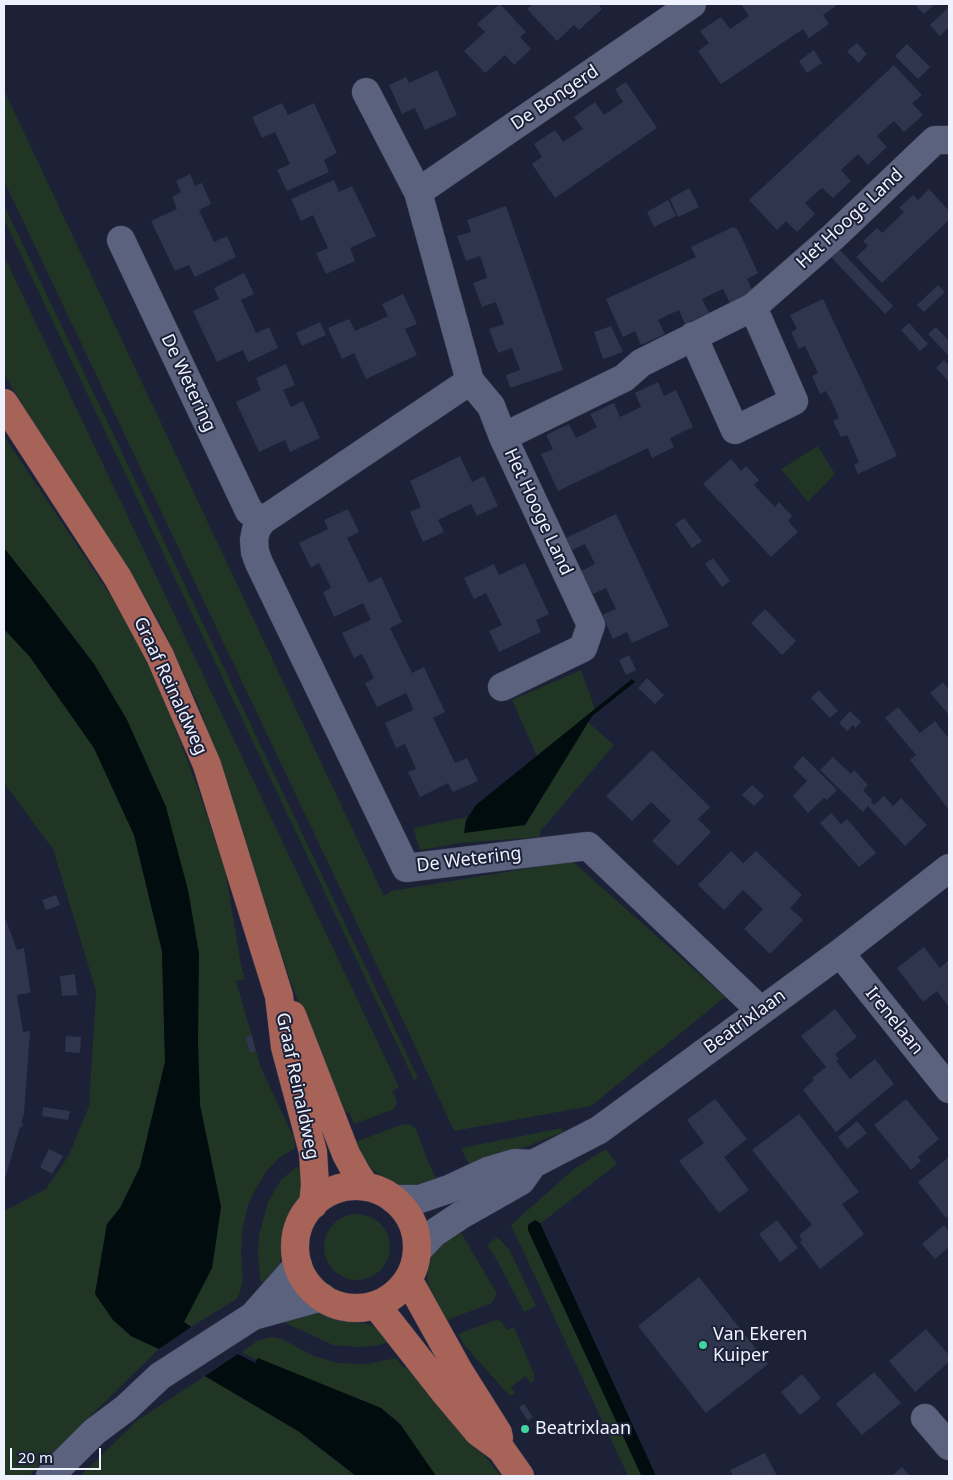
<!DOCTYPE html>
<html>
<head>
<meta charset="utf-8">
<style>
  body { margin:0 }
  #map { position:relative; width:953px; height:1480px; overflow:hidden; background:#1c2138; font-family:"Noto Sans",sans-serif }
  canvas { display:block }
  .frame { position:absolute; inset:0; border:5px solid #eef2ff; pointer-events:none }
  .scale { position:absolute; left:10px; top:1448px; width:91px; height:22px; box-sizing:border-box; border:2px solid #eef2ff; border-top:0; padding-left:6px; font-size:15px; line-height:18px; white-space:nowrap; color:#eef2ff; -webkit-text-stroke:4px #1c2138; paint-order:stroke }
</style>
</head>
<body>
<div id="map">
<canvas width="953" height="1480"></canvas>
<div class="frame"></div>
<div class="scale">20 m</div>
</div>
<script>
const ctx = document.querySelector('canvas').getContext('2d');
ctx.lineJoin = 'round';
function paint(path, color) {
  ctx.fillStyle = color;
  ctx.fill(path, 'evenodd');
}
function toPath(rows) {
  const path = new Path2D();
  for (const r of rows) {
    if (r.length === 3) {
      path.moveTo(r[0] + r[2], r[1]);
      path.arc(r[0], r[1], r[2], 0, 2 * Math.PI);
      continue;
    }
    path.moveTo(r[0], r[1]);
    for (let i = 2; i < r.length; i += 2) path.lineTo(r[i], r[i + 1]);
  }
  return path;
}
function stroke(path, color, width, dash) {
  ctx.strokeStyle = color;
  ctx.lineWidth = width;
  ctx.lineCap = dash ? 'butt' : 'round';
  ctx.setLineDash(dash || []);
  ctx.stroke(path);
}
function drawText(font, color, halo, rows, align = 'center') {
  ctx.font = font + ' "Noto Sans",sans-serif';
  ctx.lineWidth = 4;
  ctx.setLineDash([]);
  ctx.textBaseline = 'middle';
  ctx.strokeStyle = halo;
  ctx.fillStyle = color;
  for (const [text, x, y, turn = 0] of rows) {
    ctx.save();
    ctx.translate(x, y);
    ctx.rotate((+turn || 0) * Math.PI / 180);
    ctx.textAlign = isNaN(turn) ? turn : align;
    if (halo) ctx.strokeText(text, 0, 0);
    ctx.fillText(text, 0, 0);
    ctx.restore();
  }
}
paint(toPath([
  [4,90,384,896,391,891,572,861,725,997,591,1106,454,1131,410,1035,4,181],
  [4,205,127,463,418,1078,414,1080,4,219],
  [4,256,399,1087,392,1091,397,1101,394,1109,354,1124,349,1112,341,1115,289,977,215,749,198,704,161,625,126,564,26,412,4,374],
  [4,436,115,602,157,680,198,789,226,874,241,965,245,979,236,981,261,1068,294,1138,295,1148,278,1159,266,1172,253,1194,247,1208,242,1233,241,1253,243,1281,239,1295,235,1300,191,1327,184,1322,212,1268,221,1207,200,1105,198,1043,166,807,127,720,94,664,46,601,4,548],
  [818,446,835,474,808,502,781,469],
  [4,629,30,657,94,748,134,835,162,951,165,1062,140,1167,120,1208,107,1224,95,1294,131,1336,159,1349,29,1476,4,1476,4,1209,6,1210,46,1189,69,1155,89,1106,96,991,53,849,4,783],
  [581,670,595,709,537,756,512,700],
  [588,722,614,745,544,827,542,827,539,837,460,843,420,850,413,828,467,817,527,822],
  [403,1124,411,1125,416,1129,429,1164,438,1183,407,1187,396,1184,374,1171,367,1165,353,1143],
  [562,1128,563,1132,471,1168,461,1148],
  [606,1149,617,1164,541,1223,532,1221,528,1225,528,1230,642,1476,628,1476,511,1225,575,1168],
  [306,1163,301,1201,290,1221,284,1251,279,1264,264,1283,260,1281,258,1252,259,1235,268,1202,281,1180,294,1169],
  [357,1247,33],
  [459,1229,496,1292,496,1295,492,1303,442,1322,428,1290,427,1270,433,1253,439,1244],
  [497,1237,509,1249,536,1306,524,1312,498,1262,487,1245],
  [313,1311,372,1325,380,1330,389,1342,375,1346,359,1347,333,1345,283,1322],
  [496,1320,501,1321,507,1330,514,1327,534,1374,534,1381,530,1383,526,1376,511,1387,515,1393,512,1395,509,1395,464,1345,458,1334],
  [271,1337,282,1339,314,1356,338,1363,367,1364,396,1358,404,1368,411,1365,501,1476,436,1476,400,1424,381,1408,258,1359,254,1359,242,1352,257,1341],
  [205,1376,298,1431,356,1476,80,1476,138,1420]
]), '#203523');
paint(toPath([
  [4,548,46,601,94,664,127,720,166,807,188,890,199,954,198,1043,200,1105,221,1207,212,1268,184,1322,191,1327,159,1349,131,1336,113,1320,95,1294,107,1224,120,1208,140,1167,165,1062,162,951,134,835,94,748,30,657,4,629],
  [632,679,635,682,592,716,525,825,464,833,466,820,476,805],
  [535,1220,540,1223,656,1476,641,1475,528,1230,528,1225],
  [238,1354,255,1363,258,1358,381,1408,400,1424,436,1476,356,1476,298,1431,205,1376]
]), '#000c0d');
paint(toPath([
  [500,4,526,32,520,37,531,49,514,65,505,55,485,73,464,51,485,32,477,24],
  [533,4,598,4,602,9,579,30,574,25,557,41,527,9],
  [741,4,839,4,823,15,829,24,809,38,803,29,721,84,698,51,709,43,700,31,721,17,730,29,749,16],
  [914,4,935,4,924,14],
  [949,7,949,27,940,36,930,25],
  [857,43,867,54,858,63,847,51],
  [907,44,930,67,918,79,895,56],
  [814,50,822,63,807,73,799,61],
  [894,65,922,95,912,103,923,115,904,132,894,121,877,136,887,147,868,165,858,154,841,170,851,181,833,198,822,188,814,195,805,203,815,214,797,232,786,221,777,230,749,200],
  [437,70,457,115,425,130,415,108,402,114,389,85,406,77,409,83],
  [626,82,657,128,555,198,532,164,542,157,534,144,555,130,563,142,583,129,574,117,595,102,604,115,623,102,615,89],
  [282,103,288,115,314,103,337,153,324,160,329,172,287,191,277,170,290,164,275,132,262,138,252,117],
  [190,174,195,186,202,183,211,204,199,210,214,242,227,236,236,257,195,277,189,265,175,271,151,221,177,209,172,197,181,192,176,181],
  [334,180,339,192,352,186,376,236,350,248,355,261,326,274,316,253,328,248,313,215,301,221,291,199],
  [689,188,699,207,678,217,670,199],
  [929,189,949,211,949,220,882,283,856,257,868,246,863,241,877,228,882,233,904,212,899,208,913,195,918,200],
  [668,200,676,216,654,227,647,212],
  [506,206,563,370,510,388,506,375,520,370,512,348,498,353,489,329,504,324,496,302,482,307,473,283,487,278,484,267,480,256,466,261,457,236,471,232,467,220],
  [733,227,737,229,741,236,758,273,747,279,753,292,730,303,723,289,702,299,709,313,685,324,679,310,668,315,658,320,665,334,641,345,635,331,623,337,606,299,696,257,691,247],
  [836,251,841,251,893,306,885,314,830,256],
  [244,273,254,294,241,300,256,333,269,327,278,348,248,362,243,350,217,362,193,311,219,299,214,288],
  [938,285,945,292,924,312,917,305],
  [403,294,417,324,405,329,417,355,366,379,354,353,342,359,328,328,349,319,355,331,371,324,388,316,382,304],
  [823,299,897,456,858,474,854,465,859,462,847,435,841,437,833,421,839,418,833,404,826,391,820,394,812,376,818,373,805,346,799,349,791,332,797,329,790,315],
  [320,322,326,335,302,346,296,333],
  [909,323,928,344,920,351,901,330],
  [611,326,623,352,603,359,594,332],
  [936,327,949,341,948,355,928,334],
  [944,360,949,366,949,382,936,368],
  [286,364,295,385,283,390,291,407,303,401,320,438,290,452,285,440,259,452,236,402,261,390,256,378],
  [658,382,664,396,676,390,693,427,670,438,674,447,652,458,648,448,558,491,541,454,553,449,546,435,569,424,576,438,586,433,597,427,590,414,614,403,620,417,641,407,635,393],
  [460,456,472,482,484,476,498,506,477,516,471,504,438,520,444,532,423,542,410,512,421,507,410,481],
  [731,459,741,471,746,466,759,480,754,485,775,507,779,502,792,516,788,521,798,532,771,557,703,484],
  [348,509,359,532,347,538,369,583,381,577,402,622,390,628,412,673,424,667,445,712,433,718,455,763,467,758,478,781,453,792,448,783,420,797,408,772,416,769,405,744,396,748,385,723,413,710,410,701,406,693,377,707,365,683,374,678,362,654,354,658,342,633,371,620,363,603,334,617,323,592,331,588,319,563,311,568,299,543,328,529,324,520],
  [616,514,669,626,632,643,627,632,613,639,602,615,616,609,606,588,593,594,581,571,595,564,585,544,572,550,566,538],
  [684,518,702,541,692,548,675,524],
  [713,558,730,581,722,587,705,564],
  [525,563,549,614,536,620,541,632,499,652,489,631,502,625,486,593,474,599,464,578,494,564,499,575],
  [765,609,796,641,782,655,751,623],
  [629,655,636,670,626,675,619,660],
  [647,678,664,695,655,704,638,688],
  [943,682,949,690,949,715,930,693],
  [819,690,838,711,830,718,811,698],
  [898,707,920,733,935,721,949,739,949,810,910,760,916,755,885,718],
  [850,711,861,722,855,728,853,725,847,731,839,723],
  [652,750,710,807,698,819,711,832,678,866,652,841,671,821,651,802,632,821,606,796],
  [803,756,837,790,827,800,824,798,808,813,793,796,807,781,793,767],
  [833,757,851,774,854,770,868,785,863,790,872,800,871,802,874,805,884,796,893,806,901,798,927,825,905,846,868,806,863,812,820,770],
  [752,785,764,796,754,806,742,795],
  [831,813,841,824,847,819,876,853,859,867,820,823],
  [731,851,743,863,756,851,802,895,790,908,803,920,770,954,744,929,763,909,743,890,724,910,698,885],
  [56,895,60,905,46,910,42,900],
  [4,915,17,950,24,948,30,990,30,993,17,995,23,1032,30,1031,24,1114,21,1123,23,1123,22,1127,20,1127,4,1182,4,1116,5,1110,4,1110],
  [924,947,940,968,949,960,949,1007,937,991,923,1002,897,968],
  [75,974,77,995,62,996,60,976],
  [835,1009,857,1037,835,1054,839,1059,836,1061,850,1079,875,1059,894,1084,836,1132,803,1090,814,1080,812,1078,826,1067,801,1036],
  [252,1035,256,1052,250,1053,245,1037],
  [66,1036,81,1037,80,1053,65,1052],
  [715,1099,747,1139,724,1157,749,1190,719,1213,679,1161,704,1143,687,1120],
  [906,1099,939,1139,918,1157,921,1161,911,1170,874,1125],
  [43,1107,70,1111,68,1120,42,1116],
  [799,1114,859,1192,842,1204,864,1234,820,1269,800,1242,802,1240,799,1235,812,1225,752,1150],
  [857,1121,867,1133,847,1149,838,1137],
  [49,1149,63,1156,52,1174,40,1167],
  [949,1157,949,1215,946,1218,918,1182],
  [777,1220,798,1248,780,1262,759,1234],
  [944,1225,949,1231,949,1247,935,1259,922,1244],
  [699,1277,768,1364,706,1413,638,1326],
  [926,1329,949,1355,949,1362,915,1392,889,1361],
  [874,1372,901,1403,862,1435,836,1404],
  [802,1374,821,1398,800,1415,781,1392],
  [524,1404,533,1417,528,1421,519,1407],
  [765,1453,777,1476,733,1476,730,1470],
  [902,1467,910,1476,892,1476]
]), '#2f354d');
const minor = toPath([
  [366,92,418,192,470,381,262,521,256,530,254,540,255,552,259,563,406,868,588,846,760,1010],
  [418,192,692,4],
  [121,240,249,511,262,521],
  [693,336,735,430,794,401,753,307],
  [470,381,491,406,503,437],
  [502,687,583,648,591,625,503,437,624,378,641,363,753,307,833,237,935,140,949,140],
  [840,953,949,1089],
  [393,1199,420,1199,449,1189,488,1171,515,1163,533,1164],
  [417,1251,434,1233,461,1215,521,1181,533,1164,599,1130,840,953,949,868],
  [253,1316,322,1297],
  [925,1418,949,1446],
  [50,1476,94,1432,126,1408,160,1376,253,1316,298,1265]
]);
const major = toPath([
  [4,403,118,578,160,656,207,765,279,996,285,1047,313,1152,315,1185,313,1205],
  [292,1015,346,1154,357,1174,366,1187],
  [356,1247,61],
  [408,1279,459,1371,498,1433,499,1438],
  [376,1305,446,1394,478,1432,501,1449,520,1476]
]);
stroke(minor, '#3a3d50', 29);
stroke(major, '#3a3d50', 29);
stroke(minor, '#5b627d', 28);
stroke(major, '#a76358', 28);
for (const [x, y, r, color] of [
  [703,1345,5,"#41d4a1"],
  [525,1429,5,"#41d4a1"]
]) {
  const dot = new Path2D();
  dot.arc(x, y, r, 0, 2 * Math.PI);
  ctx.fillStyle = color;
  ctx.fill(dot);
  stroke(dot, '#1c2138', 2);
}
drawText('18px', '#eef2ff', '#1c2138', [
  ["De Bongerd",555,98,-34],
  ["Het Hooge Land",850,219,-43],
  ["De Wetering",188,383,65],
  ["Het Hooge Land",538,512,65],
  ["Graaf Reinaldweg",170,686,65],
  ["De Wetering",469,860,-7],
  ["Irenelaan",894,1021,51],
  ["Beatrixlaan",745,1022,-36],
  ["Graaf Reinaldweg",297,1086,78]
]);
drawText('18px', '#eef2ff', '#1c2138', [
  ["Van Ekeren",713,1335],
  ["Kuiper",713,1356],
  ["Beatrixlaan",535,1429]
], 'left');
</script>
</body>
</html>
